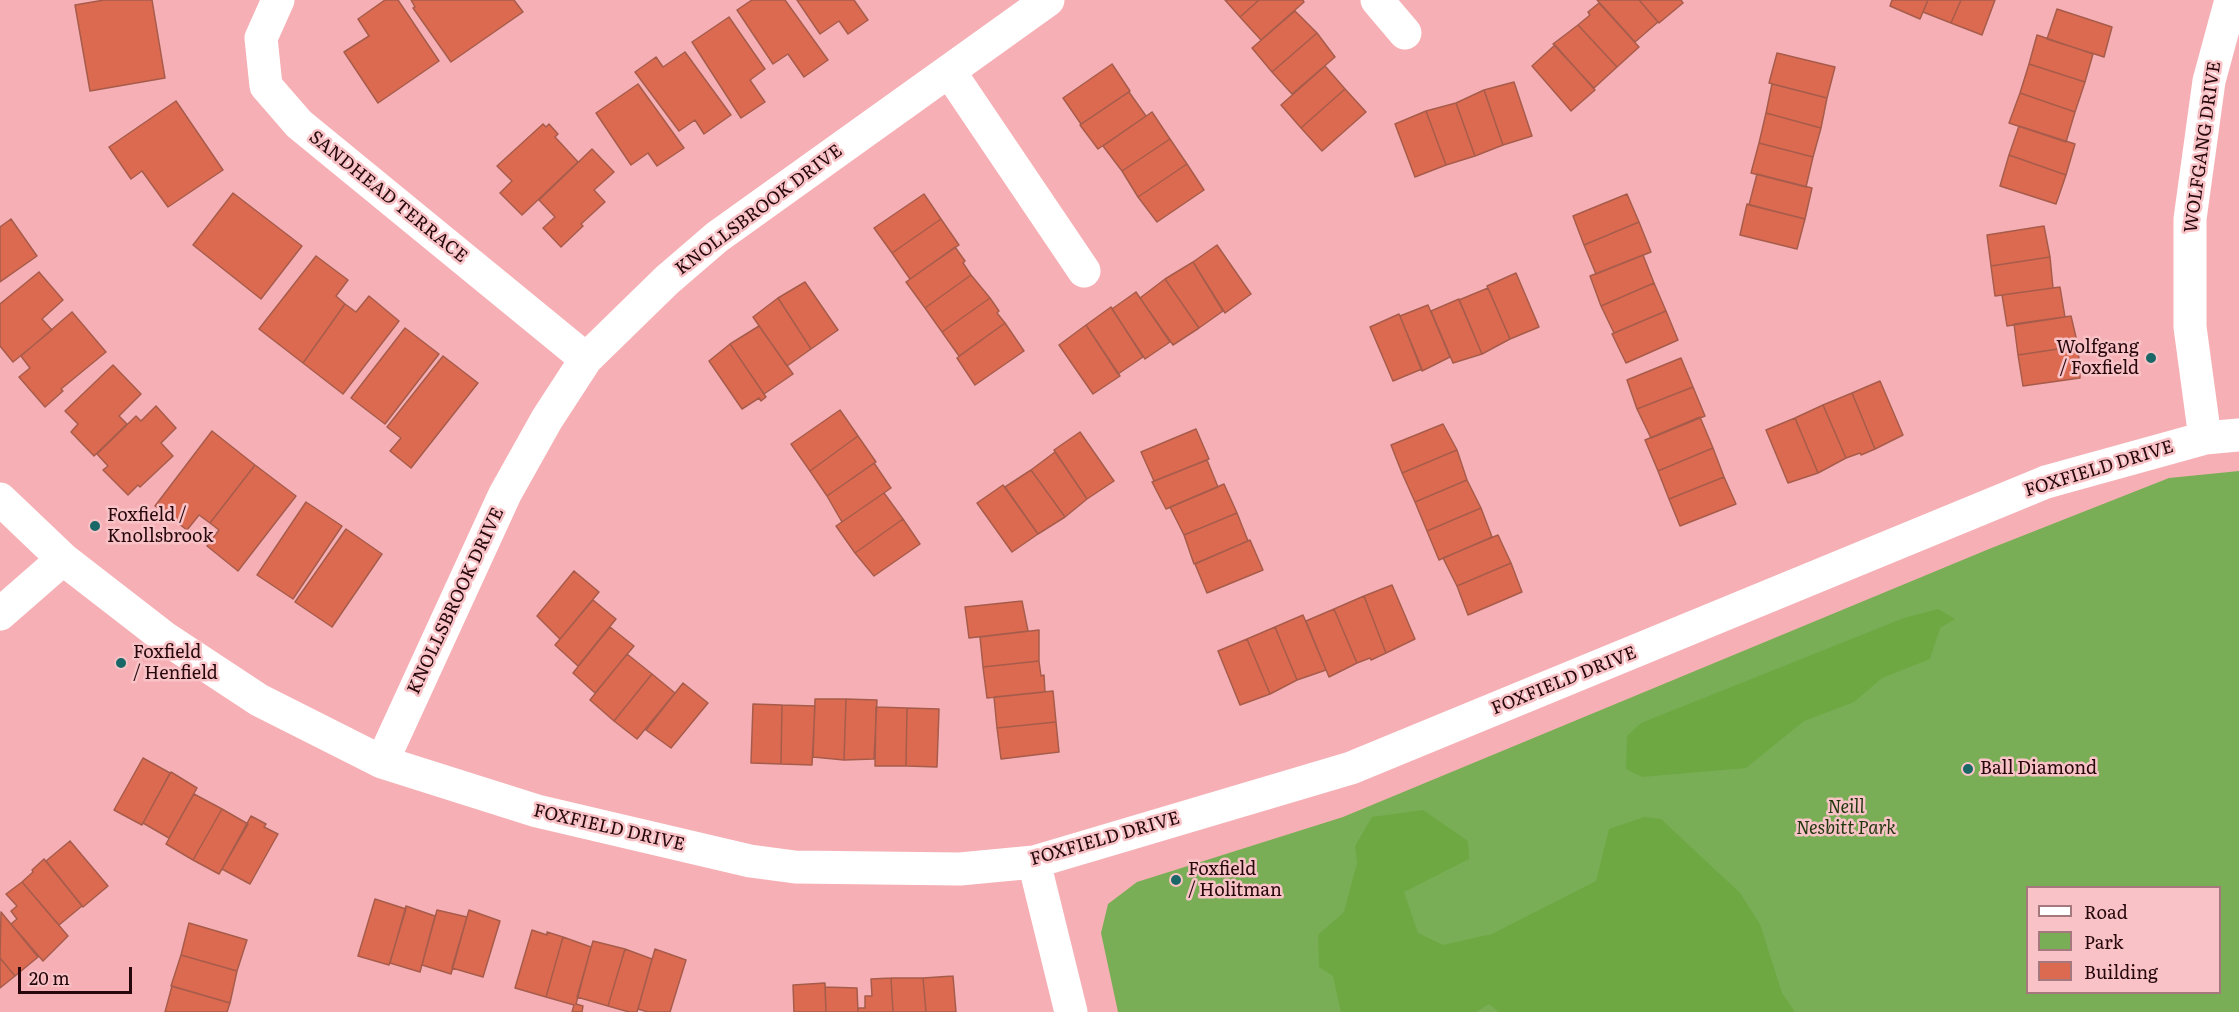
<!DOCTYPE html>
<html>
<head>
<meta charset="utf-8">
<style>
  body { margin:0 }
  #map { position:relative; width:2239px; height:1012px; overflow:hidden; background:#f6b0b5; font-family:Literata,serif }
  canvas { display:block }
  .legend { position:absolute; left:2026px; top:886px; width:195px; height:108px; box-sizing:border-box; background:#f8c2c6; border:2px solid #a4787c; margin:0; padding:8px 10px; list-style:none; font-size:18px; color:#26080c }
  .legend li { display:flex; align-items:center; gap:12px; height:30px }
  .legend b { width:30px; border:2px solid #a4787c }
  .scale { position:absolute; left:18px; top:967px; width:114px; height:27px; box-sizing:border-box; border:3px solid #26080c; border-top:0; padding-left:8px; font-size:18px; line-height:21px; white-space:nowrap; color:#26080c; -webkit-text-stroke:4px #f8c2c6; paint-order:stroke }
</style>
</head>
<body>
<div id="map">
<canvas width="2239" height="1012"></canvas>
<ul class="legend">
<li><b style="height:8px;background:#fff"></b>Road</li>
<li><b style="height:16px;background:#7aae56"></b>Park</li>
<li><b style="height:16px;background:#db6a51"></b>Building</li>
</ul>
<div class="scale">20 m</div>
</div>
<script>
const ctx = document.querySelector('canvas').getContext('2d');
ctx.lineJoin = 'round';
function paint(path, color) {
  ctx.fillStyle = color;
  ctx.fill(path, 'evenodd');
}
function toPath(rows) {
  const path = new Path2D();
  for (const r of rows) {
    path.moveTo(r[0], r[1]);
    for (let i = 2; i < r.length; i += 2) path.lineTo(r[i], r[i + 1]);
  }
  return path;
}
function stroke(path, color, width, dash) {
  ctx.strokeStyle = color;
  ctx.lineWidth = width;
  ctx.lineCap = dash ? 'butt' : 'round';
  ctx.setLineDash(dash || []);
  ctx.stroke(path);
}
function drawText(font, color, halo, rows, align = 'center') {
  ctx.font = font + ' Literata,serif';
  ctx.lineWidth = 5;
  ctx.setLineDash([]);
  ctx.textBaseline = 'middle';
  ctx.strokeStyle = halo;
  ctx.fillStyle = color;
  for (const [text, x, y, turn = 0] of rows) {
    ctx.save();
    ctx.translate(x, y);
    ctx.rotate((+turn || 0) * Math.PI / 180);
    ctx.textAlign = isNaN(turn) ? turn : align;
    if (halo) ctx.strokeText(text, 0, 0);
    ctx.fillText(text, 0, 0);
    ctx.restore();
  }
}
paint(toPath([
  [2239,471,2239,1012,1118,1012,1101,933,1108,904,1137,882,1343,817,1989,549,2169,478],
  [2028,888,2220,888,2220,992,2028,992]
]), '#7aae56');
paint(toPath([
  [1938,609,1955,619,1940,628,1930,659,1882,678,1854,702,1804,721,1746,768,1642,777,1626,769,1627,736,1641,723,1904,618],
  [1423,810,1468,841,1469,859,1404,892,1418,933,1443,945,1492,934,1596,881,1609,829,1644,817,1661,819,1740,893,1760,924,1782,993,1795,1012,1499,1012,1489,1004,1476,1012,1341,1012,1333,976,1319,967,1318,935,1344,912,1357,863,1355,846,1372,817]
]), '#6da842');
const building = toPath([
  [104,0,152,0,165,78,90,91,75,5,104,0],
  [385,0,398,0,439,61,378,103,344,52,369,36,358,19,385,0],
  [411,0,514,0,523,12,451,62,413,8,415,7,411,0],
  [752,0,785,0,828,60,804,77,788,54,773,64,737,10,752,0],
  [797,0,854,0,868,20,848,34,839,21,820,34,797,0],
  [1225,0,1259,0,1240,17,1225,0],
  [1259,0,1303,0,1304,2,1261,40,1240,17,1259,0],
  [1597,0,1639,0,1658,22,1635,42,1597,0],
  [1639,0,1681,0,1683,3,1659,23,1639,0],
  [1892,0,1928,0,1920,19,1890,6,1892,0],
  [1928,0,1961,0,1951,23,1923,12,1928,0],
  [1961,0,1995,0,1982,35,1951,23,1961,0],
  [1599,3,1639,47,1617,67,1578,25,1590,15,1588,12,1599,3],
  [2057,9,2112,27,2104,57,2047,39,2057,9],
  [1295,11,1317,33,1272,72,1252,48,1295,11],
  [729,17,765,69,750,80,765,102,741,118,692,42,729,17],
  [1578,25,1617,67,1594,88,1553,44,1578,25],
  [1317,33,1335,57,1292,94,1272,72,1317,33],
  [2037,35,2093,54,2085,82,2029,64,2037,35],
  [1555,45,1595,90,1571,111,1532,66,1555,45],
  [685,52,731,115,704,134,695,120,679,131,635,72,656,57,663,67,685,52],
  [1777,53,1835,67,1827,98,1769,83,1777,53],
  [1112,64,1130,91,1081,124,1063,98,1112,64],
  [2029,64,2085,82,2075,112,2020,93,2029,64],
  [1325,66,1345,89,1301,128,1281,105,1325,66],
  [1514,82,1532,136,1503,145,1484,90,1514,82],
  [638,84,684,148,657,166,648,153,631,165,596,113,638,84],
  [1772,84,1827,98,1821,128,1766,113,1772,84],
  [1345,89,1366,112,1322,151,1301,128,1345,89],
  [1484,90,1503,145,1475,156,1456,103,1484,90],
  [1129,92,1146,116,1098,149,1080,125,1129,92],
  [2020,93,2075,112,2066,142,2009,123,2020,93],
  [176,101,223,170,168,207,142,171,131,179,109,147,176,101],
  [1456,103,1475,156,1446,165,1426,111,1456,103],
  [1426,111,1446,165,1415,177,1395,124,1426,111],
  [1152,112,1170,139,1122,171,1103,146,1152,112],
  [1766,113,1821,128,1813,157,1759,143,1766,113],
  [543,124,546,127,549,124,558,134,555,137,578,162,522,215,500,193,512,181,497,166,543,124],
  [2019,126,2075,144,2066,175,2009,155,2019,126],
  [1170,139,1187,164,1138,197,1122,171,1170,139],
  [1759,143,1813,157,1806,187,1751,173,1759,143],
  [592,149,614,172,594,190,605,202,581,224,583,226,561,247,543,228,555,217,539,200,592,149],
  [2009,155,2066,175,2056,204,2000,186,2009,155],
  [1187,164,1204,190,1157,222,1138,197,1187,164],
  [1757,174,1812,188,1805,219,1749,205,1757,174],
  [233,193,302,246,261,299,193,245,233,193],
  [924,194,941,219,892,253,874,228,924,194],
  [1627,194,1639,222,1584,245,1573,216,1627,194],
  [1747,204,1805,219,1797,249,1740,235,1747,204],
  [11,219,37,256,0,282,0,227,11,219],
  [941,219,959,245,910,279,892,253,941,219],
  [1639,222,1651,252,1596,274,1584,245,1639,222],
  [2044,226,2050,257,1991,266,1987,235,2044,226],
  [1217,245,1251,294,1225,313,1193,262,1217,245],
  [955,247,965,261,963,263,971,275,925,308,906,282,955,247],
  [1643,255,1654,283,1601,306,1590,276,1643,255],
  [316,256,348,280,336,296,345,304,303,363,259,329,316,256],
  [2050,257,2053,288,1995,296,1991,266,2050,257],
  [1193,262,1223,311,1199,328,1165,279,1193,262],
  [39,272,63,300,42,319,52,330,13,362,0,346,0,304,39,272],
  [1516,273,1539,327,1510,339,1487,286,1516,273],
  [971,275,990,298,942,332,925,308,971,275],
  [1165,279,1199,328,1173,345,1140,298,1165,279],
  [805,282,838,330,811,349,778,298,805,282],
  [1654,283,1666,311,1614,333,1601,306,1654,283],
  [2060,287,2065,317,2007,326,2002,295,2060,287],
  [1488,288,1510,339,1482,354,1459,300,1488,288],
  [1136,292,1170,342,1145,359,1112,309,1136,292],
  [369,296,399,321,343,394,303,363,345,304,356,312,369,296],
  [778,298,811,349,787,366,753,317,778,298],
  [990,298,999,311,997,313,1005,323,959,356,942,332,990,298],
  [1459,299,1482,354,1453,363,1431,311,1459,299],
  [1428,305,1450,357,1422,371,1400,316,1428,305],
  [1111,307,1143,357,1118,374,1086,325,1111,307],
  [1666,311,1678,340,1626,363,1612,334,1666,311],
  [72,312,106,352,61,389,63,391,45,407,19,377,30,368,21,356,72,312],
  [1399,314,1422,369,1393,381,1370,327,1399,314],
  [2071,316,2078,346,2018,355,2014,324,2071,316],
  [1005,323,1024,351,975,385,957,358,1005,323],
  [1086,325,1120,376,1093,394,1059,345,1086,325],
  [759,326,793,374,764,394,730,344,759,326],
  [405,328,439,354,385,424,351,398,405,328],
  [730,344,766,397,761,401,759,398,742,409,709,361,730,344],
  [2078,346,2080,378,2023,386,2018,355,2078,346],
  [443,356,478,383,411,468,390,451,401,438,387,427,443,356],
  [1681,358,1693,387,1637,409,1627,380,1681,358],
  [113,365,141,394,119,416,127,424,94,456,71,432,78,424,65,411,113,365],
  [1880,381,1903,435,1875,449,1852,393,1880,381],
  [1693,387,1705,416,1651,438,1637,409,1693,387],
  [1852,393,1875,449,1861,455,1860,453,1846,458,1823,405,1852,393],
  [1823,405,1846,458,1818,473,1795,418,1823,405],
  [156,406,176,428,161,443,173,456,140,487,138,485,128,495,103,470,108,466,97,454,136,416,141,421,156,406],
  [840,410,858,436,810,471,791,444,840,410],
  [1700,417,1713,448,1658,471,1645,440,1700,417],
  [1795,418,1818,473,1788,483,1766,430,1795,418],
  [1443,424,1457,450,1402,473,1391,445,1443,424],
  [1196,429,1209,459,1154,481,1141,452,1196,429],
  [212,431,255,465,210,523,199,515,187,530,155,506,212,431],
  [1080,432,1114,481,1087,499,1054,450,1080,432],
  [858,436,876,462,827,496,810,471,858,436],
  [1713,448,1724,477,1669,499,1658,471,1713,448],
  [1457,450,1467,480,1415,502,1402,473,1457,450],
  [1055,452,1087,499,1065,517,1031,470,1055,452],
  [1207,460,1218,487,1166,509,1152,482,1207,460],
  [874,463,891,488,842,522,827,496,874,463],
  [255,465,296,496,238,571,207,546,219,530,210,523,255,465],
  [1031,470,1065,517,1038,534,1005,487,1031,470],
  [1724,477,1736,504,1680,526,1669,499,1724,477],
  [1467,480,1481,508,1427,531,1415,502,1467,480],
  [1224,484,1237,513,1184,535,1170,507,1224,484],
  [1003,485,1038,534,1012,552,977,503,1003,485],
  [884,493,903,519,855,553,836,526,884,493],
  [306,502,342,526,293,599,257,575,306,502],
  [1481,508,1492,537,1439,560,1427,531,1481,508],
  [1237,513,1248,541,1194,564,1184,535,1237,513],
  [903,519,920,544,874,576,855,553,903,519],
  [346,529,382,554,332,627,295,602,346,529],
  [1498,535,1511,563,1457,586,1443,558,1498,535],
  [1250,540,1263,570,1207,593,1195,564,1250,540],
  [1511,563,1522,592,1468,615,1457,586,1511,563],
  [574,571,599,592,560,639,537,616,574,571],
  [1392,585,1415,639,1386,653,1364,596,1392,585],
  [1364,596,1386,653,1371,660,1370,658,1357,663,1334,609,1364,596],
  [593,600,616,619,578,666,555,645,593,600],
  [1022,601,1028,631,969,638,965,607,1022,601],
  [1334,609,1357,663,1329,677,1306,621,1334,609],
  [1303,615,1326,670,1297,680,1275,627,1303,615],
  [610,627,634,646,595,693,573,673,610,627],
  [1275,627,1297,680,1270,694,1247,639,1275,627],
  [1039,630,1039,661,983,667,980,637,1039,630],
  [1247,639,1270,694,1240,705,1218,651,1247,639],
  [627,654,652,674,614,721,590,700,627,654],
  [1039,661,1041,676,1044,675,1045,692,987,698,983,667,1039,661],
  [652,674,675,693,637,739,614,721,652,674],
  [683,683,708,703,671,748,646,730,683,683],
  [1053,691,1056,722,997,728,994,697,1053,691],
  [815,699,846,699,844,760,813,757,815,699],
  [846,699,877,700,874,759,844,760,846,699],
  [753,704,782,705,781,764,751,763,753,704],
  [782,705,815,706,812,765,781,764,782,705],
  [876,707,907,708,906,766,875,766,876,707],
  [907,708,939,709,937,767,906,766,907,708],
  [1056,722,1059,752,1001,759,997,728,1056,722],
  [143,758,170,773,142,825,114,810,143,758],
  [171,772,197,788,169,838,143,823,171,772],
  [194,794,222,809,193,860,166,844,194,794],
  [222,809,248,824,219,874,193,860,222,809],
  [251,816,266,824,264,827,278,834,250,884,222,869,251,816],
  [70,841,108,886,83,907,46,861,70,841],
  [44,859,82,906,59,925,22,882,33,872,32,870,44,859],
  [22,882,68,936,43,961,11,924,17,919,11,911,17,906,6,894,22,882],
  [375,899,406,909,389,965,358,956,375,899],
  [406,906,435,916,420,972,390,963,406,906],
  [437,910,467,917,451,974,422,965,437,910],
  [469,910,500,921,483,977,452,968,469,910],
  [1,912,38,957,15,976,0,958,1,912],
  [189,923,247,940,237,971,181,955,189,923],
  [532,930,547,935,547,932,563,937,546,997,515,988,532,930],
  [563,937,591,947,576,1004,583,1006,582,1012,572,1012,574,1005,546,997,563,937],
  [593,941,625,949,608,1006,577,997,593,941],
  [625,949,652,959,637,1012,629,1012,608,1006,625,949],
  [655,949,686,960,670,1012,648,1012,638,1009,655,949],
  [181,955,237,971,230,1003,171,986,181,955],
  [0,958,15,976,0,988,0,958],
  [953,976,956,1012,926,1012,923,978,953,976],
  [891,978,893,1012,858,1012,858,1008,865,1008,865,996,872,996,871,979,891,978],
  [891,978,923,978,926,1012,893,1012,891,978],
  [825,983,826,1012,794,1012,793,985,825,983],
  [172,986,230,1003,227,1012,165,1012,172,986],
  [825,987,857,988,858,1012,826,1012,825,987]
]);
paint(building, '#db6a51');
stroke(building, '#a75c4b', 1.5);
stroke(toPath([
  [278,0,261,38,266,86,299,124,586,359],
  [1377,0,1405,33],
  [949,71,1084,271],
  [2205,438,2190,327,2190,219,2209,81,2231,0],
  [0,499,63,559,165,638,259,700,382,762,537,811,750,861,795,867,960,869,1034,862,1351,768,2046,482,2205,438,2239,435],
  [0,614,63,559],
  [382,762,505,494,547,419,586,359,667,280,717,237,1048,0],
  [1034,862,1071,1012]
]), '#fff', 33);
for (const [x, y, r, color] of [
  [2151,358,6,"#196766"],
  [95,526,6,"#196766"],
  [121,663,6,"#196766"],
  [1968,769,6,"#196766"],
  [1176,880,6,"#196766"]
]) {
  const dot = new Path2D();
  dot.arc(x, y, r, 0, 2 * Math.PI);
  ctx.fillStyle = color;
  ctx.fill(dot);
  stroke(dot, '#f8c2c6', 2);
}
drawText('18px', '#26080c', '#f8c2c6', [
  ["WOLFGANG DRIVE",2203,147,-82],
  ["SANDHEAD TERRACE",388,197,39],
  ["KNOLLSBROOK DRIVE",759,210,-37],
  ["FOXFIELD DRIVE",2099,469,-17],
  ["KNOLLSBROOK DRIVE",456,601,-65],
  ["FOXFIELD DRIVE",1564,681,-22],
  ["FOXFIELD DRIVE",609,828,13],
  ["FOXFIELD DRIVE",1105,839,-16]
]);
drawText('18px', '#26080c', '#f8c2c6', [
  ["Wolfgang",2139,348,"right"],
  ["/ Foxfield",2139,369,"right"],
  ["Foxfield /",107,516],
  ["Knollsbrook",107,537],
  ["Foxfield",133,653],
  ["/ Henfield",133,674],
  ["Ball Diamond",1980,769],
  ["Foxfield",1188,870],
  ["/ Holitman",1188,891]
], 'left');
drawText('italic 18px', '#1f360d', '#f8c2c6', [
  ["Neill",1846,808],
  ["Nesbitt Park",1846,829]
]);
</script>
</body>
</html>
